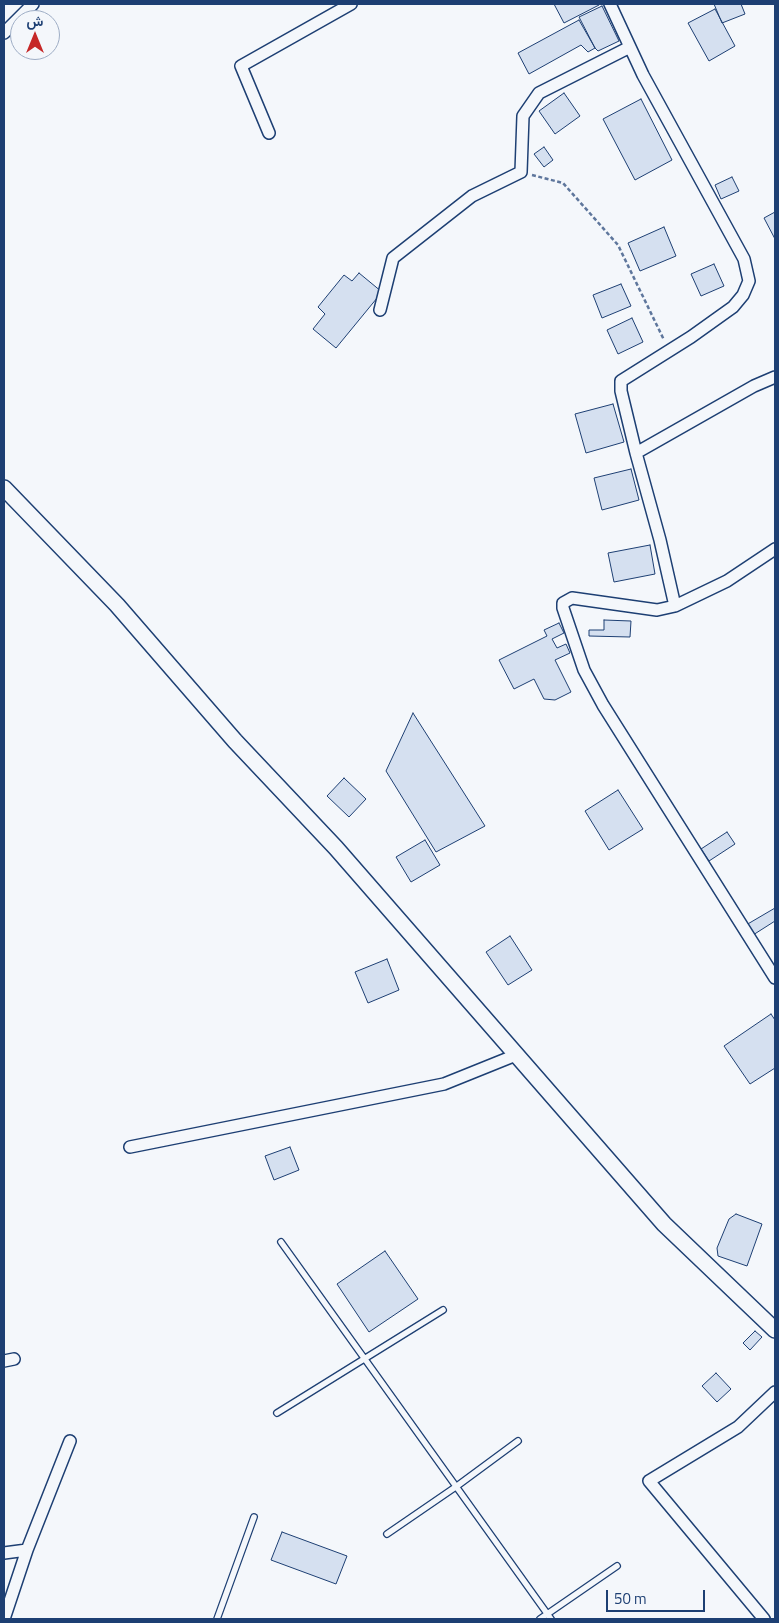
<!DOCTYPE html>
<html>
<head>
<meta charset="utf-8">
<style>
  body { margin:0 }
  #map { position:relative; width:779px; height:1623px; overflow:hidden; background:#f4f7fb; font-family:"Titillium Web",Vazirmatn,sans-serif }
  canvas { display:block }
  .frame { position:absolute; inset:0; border:5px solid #1d3f73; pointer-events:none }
  .north { position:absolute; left:10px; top:10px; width:50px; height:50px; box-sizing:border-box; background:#f4f7fb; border:1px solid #9eadc5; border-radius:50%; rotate:0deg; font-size:14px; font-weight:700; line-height:20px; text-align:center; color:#1d3f73 }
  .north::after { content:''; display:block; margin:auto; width:18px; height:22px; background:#c62828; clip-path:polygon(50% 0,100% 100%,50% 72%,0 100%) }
  .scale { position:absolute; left:606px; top:1590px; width:99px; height:22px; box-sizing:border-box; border:2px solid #1d3f73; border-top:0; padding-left:6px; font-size:15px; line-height:18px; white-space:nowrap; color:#1d3f73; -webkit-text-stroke:4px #f4f7fb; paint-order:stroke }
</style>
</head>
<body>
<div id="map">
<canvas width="779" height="1623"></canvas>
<div class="frame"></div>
<div class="north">ش</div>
<div class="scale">50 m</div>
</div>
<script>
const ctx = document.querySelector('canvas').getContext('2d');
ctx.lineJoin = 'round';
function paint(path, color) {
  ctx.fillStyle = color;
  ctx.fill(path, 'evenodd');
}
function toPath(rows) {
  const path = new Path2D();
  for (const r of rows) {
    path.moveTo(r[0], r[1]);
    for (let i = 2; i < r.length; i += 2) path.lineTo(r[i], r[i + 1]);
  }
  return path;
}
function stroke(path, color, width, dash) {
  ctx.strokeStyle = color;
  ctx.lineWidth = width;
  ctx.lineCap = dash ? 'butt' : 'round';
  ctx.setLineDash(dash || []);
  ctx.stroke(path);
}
const building = toPath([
  [554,4,598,4,599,5,564,23,554,4],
  [714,4,741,4,745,14,722,23,714,4],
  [602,6,619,41,598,51,595,48,579,17,602,6],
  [715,9,735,46,709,61,688,23,715,9],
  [579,20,595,48,588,52,581,45,529,74,518,53,579,20],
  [564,93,580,116,555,134,539,111,564,93],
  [641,99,672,160,635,180,603,119,641,99],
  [544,147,553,160,544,167,534,154,544,147],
  [732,177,739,191,721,199,715,185,732,177],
  [775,212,775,239,764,218,775,212],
  [664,227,676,256,640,271,628,243,664,227],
  [714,264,724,286,701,296,691,274,714,264],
  [359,273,382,292,336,348,313,329,325,314,318,307,344,275,352,281,359,273],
  [621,284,631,306,602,318,593,295,621,284],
  [632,318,643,342,618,354,607,330,632,318],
  [613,404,624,442,586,453,575,414,613,404],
  [631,469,639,500,602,510,594,478,631,469],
  [650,545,655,574,614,582,608,553,650,545],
  [604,620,631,621,630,637,589,636,589,630,604,630,604,620],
  [559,623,564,633,552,639,557,648,566,644,570,653,555,660,571,692,555,700,544,699,534,679,514,689,499,660,547,636,544,630,559,623],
  [413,713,485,826,436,852,386,771,413,713],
  [344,778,366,799,349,817,327,796,344,778],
  [618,790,643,829,609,850,585,811,618,790],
  [727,832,735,844,709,861,701,849,727,832],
  [425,840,440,865,411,882,396,857,425,840],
  [775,908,775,921,753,935,746,925,775,908],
  [510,936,532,970,508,985,486,952,510,936],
  [387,959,399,990,368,1003,355,972,387,959],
  [771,1014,775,1020,775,1068,750,1084,724,1046,771,1014],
  [290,1147,299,1170,274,1180,265,1156,290,1147],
  [736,1214,762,1224,747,1266,718,1256,717,1248,729,1219,736,1214],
  [385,1251,418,1299,369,1332,337,1284,385,1251],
  [755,1331,762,1337,750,1350,743,1343,755,1331],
  [716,1373,731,1389,717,1402,702,1386,716,1373],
  [282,1532,347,1556,336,1584,271,1560,282,1532]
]);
paint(building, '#d5e0f0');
stroke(building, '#1d3f73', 1);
const service = toPath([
  [281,1242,551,1619],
  [277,1413,443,1310],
  [387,1534,457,1486,518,1441],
  [217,1619,254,1517],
  [540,1619,617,1566]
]);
const minor = toPath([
  [610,4,643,75,744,259,749,281,743,295,733,307,691,337,621,381,621,391,636,453,660,540,675,606],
  [4,33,33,4],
  [269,133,241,66,351,4],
  [380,310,393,258,472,196,521,172,523,116,539,93,630,47],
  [636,453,754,386,775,377],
  [775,549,727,581,675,606,657,610,572,598,563,603,563,608,584,670,603,705,775,978],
  [130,1147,444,1084,516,1055],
  [4,1361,14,1359],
  [4,1553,27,1550],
  [4,1619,27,1550,70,1441],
  [764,1619,649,1481,738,1427,775,1392]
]);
const tertiary = toPath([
  [4,488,117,605,235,741,336,848,664,1224,775,1330]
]);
stroke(service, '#1d3f73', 8);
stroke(minor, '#1d3f73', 14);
stroke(tertiary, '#1d3f73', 18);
stroke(toPath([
  [532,175,563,183,618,245,664,340]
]), '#5e769c', 2.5, [4, 2.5]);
stroke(service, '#f4f7fb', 5.5);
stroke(minor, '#f4f7fb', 11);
stroke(tertiary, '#f4f7fb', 15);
</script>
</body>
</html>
